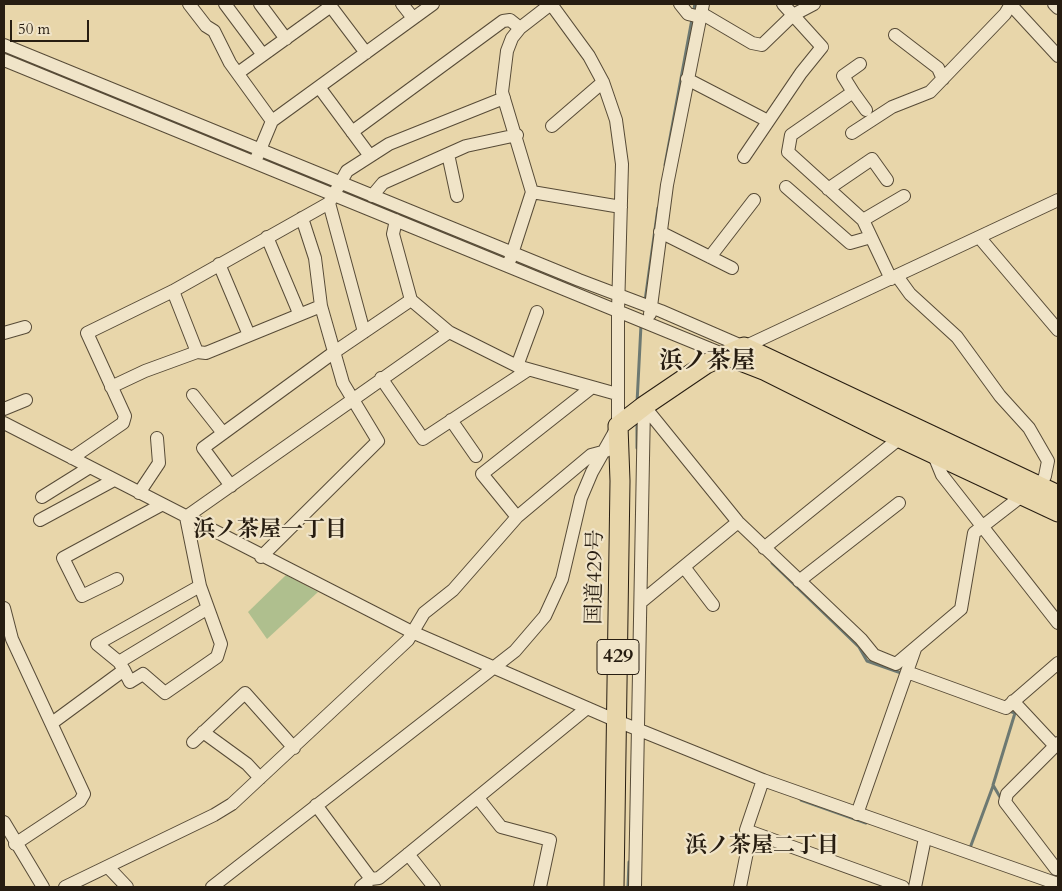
<!DOCTYPE html>
<html>
<head>
<meta charset="utf-8">
<style>
  body { margin:0 }
  #map { position:relative; width:1062px; height:891px; overflow:hidden; background:#e8d6aa; font-family:Cardo,serif }
  canvas { display:block }
  .frame { position:absolute; inset:0; border:5px solid #271d11; pointer-events:none }
  .scale { position:absolute; left:10px; top:20px; width:79px; height:22px; box-sizing:border-box; border:2px solid #271d11; border-top:0; padding-left:6px; font-size:15px; line-height:18px; white-space:nowrap; color:#271d11; -webkit-text-stroke:4px #f0e4c8; paint-order:stroke }
</style>
</head>
<body>
<div id="map">
<canvas width="1062" height="891"></canvas>
<div class="frame"></div>
<div class="scale">50 m</div>
</div>
<script>
const ctx = document.querySelector('canvas').getContext('2d');
ctx.lineJoin = 'round';
function paint(path, color) {
  ctx.fillStyle = color;
  ctx.fill(path, 'evenodd');
}
function toPath(rows) {
  const path = new Path2D();
  for (const r of rows) {
    path.moveTo(r[0], r[1]);
    for (let i = 2; i < r.length; i += 2) path.lineTo(r[i], r[i + 1]);
  }
  return path;
}
function stroke(path, color, width, dash) {
  ctx.strokeStyle = color;
  ctx.lineWidth = width;
  ctx.lineCap = dash ? 'butt' : 'round';
  ctx.setLineDash(dash || []);
  ctx.stroke(path);
}
function drawText(font, color, halo, rows, align = 'center') {
  ctx.font = font + ' Cardo,"Noto Serif JP",serif';
  ctx.lineWidth = 4.5;
  ctx.setLineDash([]);
  ctx.textBaseline = 'middle';
  ctx.strokeStyle = halo;
  ctx.fillStyle = color;
  for (const [text, x, y, turn = 0] of rows) {
    ctx.save();
    ctx.translate(x, y);
    ctx.rotate((+turn || 0) * Math.PI / 180);
    ctx.textAlign = isNaN(turn) ? turn : align;
    if (halo) ctx.strokeText(text, 0, 0);
    ctx.fillText(text, 0, 0);
    ctx.restore();
  }
}
paint(toPath([
  [286,575,318,592,267,639,248,612]
]), '#afbf8e');
stroke(toPath([
  [693,13,695,4],
  [665,165,692,19],
  [645,301,658,208],
  [637,403,641,325],
  [637,420,637,448],
  [772,563,859,647,867,661,904,674],
  [1000,797,993,785,1015,713,1009,711],
  [801,800,866,823],
  [970,848,993,786],
  [628,887,629,862]
]), '#6d7972', 3);
const minor = toPath([
  [189,4,206,26,214,31,230,63,272,121],
  [225,4,263,55],
  [260,4,286,39],
  [329,4,366,53],
  [402,4,413,18],
  [680,4,688,14,700,17],
  [783,4,793,15,814,4],
  [1054,4,1058,8],
  [1011,5,1058,56],
  [701,13,752,43,762,45,793,15,822,47,801,73,744,157],
  [895,35,938,68,943,79],
  [4,45,579,280,661,311,744,347,1058,200],
  [4,60,725,355],
  [238,73,331,6],
  [687,79,768,121],
  [319,87,370,156],
  [853,92,843,76,860,64],
  [866,110,853,92,791,135,788,152,863,220,891,279],
  [552,126,603,82],
  [352,132,503,21,510,20,520,28],
  [852,133,892,107,930,92,1005,14,1011,4],
  [448,154,457,196],
  [257,157,272,121,433,4],
  [786,187,850,243,871,237],
  [828,189,872,159,887,180],
  [532,192,621,207],
  [372,196,383,183,466,146,517,135],
  [329,203,364,332],
  [396,220,393,234,411,300,449,332,517,366,617,394],
  [863,220,904,196],
  [660,232,732,268],
  [267,237,299,313],
  [979,237,1058,330],
  [710,257,754,200],
  [510,260,532,192,502,92,507,51,512,38,520,28,551,4],
  [219,264,249,335],
  [173,291,197,352,206,353,321,306],
  [650,314,667,185,703,4],
  [4,333,25,327],
  [517,366,537,312],
  [381,378,423,439,528,370],
  [111,387,145,371,197,352],
  [193,395,223,433],
  [644,406,738,522,861,639,874,655,896,664,961,609,974,533,1023,495,1040,486,1045,476,1048,461,1029,428,1000,396,957,337,910,294,897,276],
  [4,409,26,400],
  [451,420,476,456],
  [4,423,412,632,617,721,763,780,1058,884],
  [933,453,942,475,1058,623],
  [72,458,123,423,125,416,87,333,173,291,322,207,329,203,347,171,389,144,504,98],
  [231,486,203,448,333,353,411,300],
  [139,493,159,463,157,438],
  [42,497,90,467],
  [517,517,482,474,591,388],
  [40,520,114,480],
  [764,548,900,438],
  [261,557,378,441,343,383,321,306,315,258,302,218],
  [684,567,713,605],
  [117,579,82,596,63,558,161,505],
  [799,581,899,503],
  [641,602,738,522],
  [4,608,12,639,84,794,80,801,15,844],
  [119,662,208,608],
  [124,670,130,682,143,674,165,693,217,657,221,644,200,586,186,517,449,332],
  [907,672,1006,708,1058,663],
  [1013,701,1055,746],
  [52,723,124,670,119,662,97,644,200,586],
  [203,732,247,764,260,778],
  [193,742,245,693,294,748],
  [478,798,501,827,550,840,540,887],
  [316,805,371,879],
  [857,814,915,649],
  [4,822,43,887],
  [751,832,903,887],
  [408,854,434,887],
  [108,867,127,887],
  [1056,869,1005,802,1007,794,1058,743],
  [65,887,214,815,232,804,408,640,424,613,453,590,517,517,591,455,606,451],
  [212,887,515,651,545,616,562,579,581,498,592,472,618,426,618,311,622,164,616,120,603,82,589,56,551,4],
  [361,887,371,879,379,878,587,708],
  [635,887,644,406],
  [740,887,751,832,746,830,763,780],
  [915,887,925,838]
]);
const highway = toPath([
  [725,355,766,371,900,438,1058,512],
  [614,887,620,481,618,426,644,406,706,364,744,347,1058,495]
]);
stroke(minor, '#574b37', 14);
stroke(highway, '#271d11', 21);
stroke(minor, '#f0e4c8', 12);
stroke(highway, '#e8d6aa', 19);
for (const [x, y, w] of [
  [618,657,42]
]) {
  const box = new Path2D();
  box.roundRect(x - w / 2, y - 17.5, w, 35, 4);
  ctx.fillStyle = '#f0e4c8';
  ctx.fill(box);
  stroke(box, '#271d11', 1);
}
drawText('bold 20px', '#271d11', null, [
  ["429",618,657]
]);
drawText('21px', '#271d11', '#f0e4c8', [
  ["国道429号",596,577,-89]
]);
drawText('bold 22px', '#271d11', '#f0e4c8', [
  ["浜ノ茶屋一丁目",270,531],
  ["浜ノ茶屋二丁目",762,847]
]);
drawText('bold 24px', '#271d11', '#f0e4c8', [
  ["浜ノ茶屋",707,362]
]);
</script>
</body>
</html>
